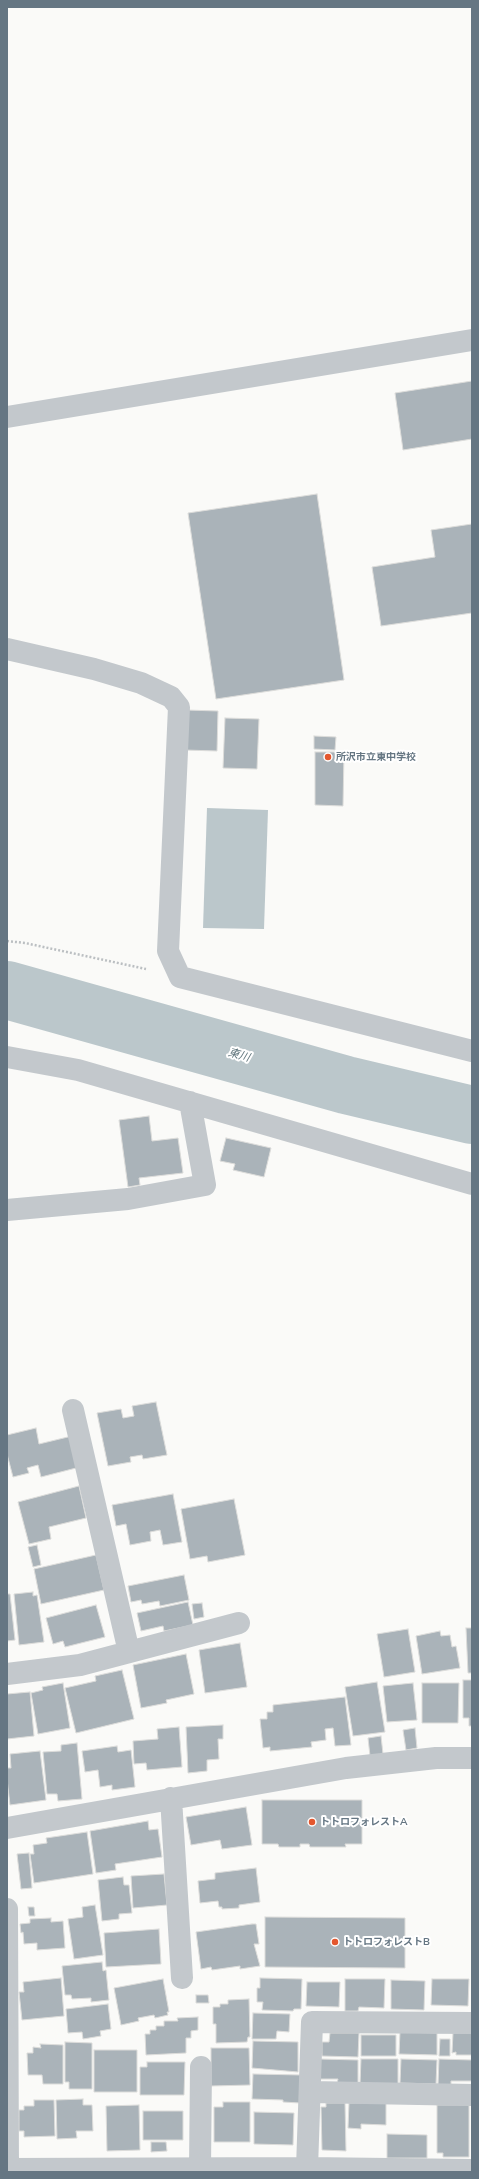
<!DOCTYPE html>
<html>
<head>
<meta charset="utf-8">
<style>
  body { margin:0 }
  #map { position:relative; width:479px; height:2179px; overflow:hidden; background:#fafaf8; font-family:Mulish,sans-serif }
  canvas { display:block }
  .frame { position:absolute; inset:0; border:8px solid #657683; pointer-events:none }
</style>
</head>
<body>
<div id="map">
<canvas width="479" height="2179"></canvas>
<div class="frame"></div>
</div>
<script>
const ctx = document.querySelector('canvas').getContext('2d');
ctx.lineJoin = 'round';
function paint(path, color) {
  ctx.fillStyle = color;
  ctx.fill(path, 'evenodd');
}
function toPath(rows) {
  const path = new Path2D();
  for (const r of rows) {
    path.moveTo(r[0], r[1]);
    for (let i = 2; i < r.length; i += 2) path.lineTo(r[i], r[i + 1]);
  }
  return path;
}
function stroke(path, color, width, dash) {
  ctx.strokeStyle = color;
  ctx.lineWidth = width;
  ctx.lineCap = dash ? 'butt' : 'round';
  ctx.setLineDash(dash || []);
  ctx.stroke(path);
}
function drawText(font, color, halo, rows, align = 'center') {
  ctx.font = font + ' Mulish,"Noto Sans JP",sans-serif';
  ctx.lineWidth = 4;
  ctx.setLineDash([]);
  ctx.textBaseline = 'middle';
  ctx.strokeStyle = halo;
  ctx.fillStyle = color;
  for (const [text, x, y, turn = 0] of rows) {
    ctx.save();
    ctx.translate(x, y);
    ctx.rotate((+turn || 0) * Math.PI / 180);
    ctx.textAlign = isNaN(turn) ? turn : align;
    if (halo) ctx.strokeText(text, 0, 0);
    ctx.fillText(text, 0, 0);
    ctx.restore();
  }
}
paint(toPath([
  [207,808,268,810,264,929,203,928]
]), '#bbc7cb');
stroke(toPath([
  [7,990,346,1085,472,1115]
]), '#bbc7cb', 58);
const building = toPath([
  [472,381,472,439,403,450,395,393,472,381],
  [317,494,344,680,216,699,188,513,317,494],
  [472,524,472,613,381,626,372,567,435,557,431,530,472,524],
  [186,710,218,711,217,751,185,750,186,710],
  [225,718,259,719,257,769,223,768,225,718],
  [314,736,336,737,335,750,314,749,314,736],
  [315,752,344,752,343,806,315,805,315,752],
  [149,1116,152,1141,178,1138,183,1173,139,1178,140,1185,128,1187,119,1120,149,1116],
  [226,1138,271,1148,264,1177,233,1170,235,1164,220,1161,226,1138],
  [156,1402,167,1455,143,1459,142,1455,130,1457,131,1462,108,1466,97,1413,121,1409,123,1418,134,1416,132,1406,156,1402],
  [36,1428,39,1444,72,1436,80,1467,41,1477,38,1465,27,1468,29,1473,13,1477,7,1454,7,1435,36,1428],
  [79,1486,86,1518,49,1527,51,1539,29,1544,18,1502,79,1486],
  [173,1494,182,1542,163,1545,160,1530,150,1532,151,1541,130,1545,126,1524,116,1526,112,1505,173,1494],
  [234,1499,245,1555,208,1562,207,1556,190,1559,181,1509,234,1499],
  [37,1545,41,1565,33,1567,28,1547,37,1545],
  [96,1555,104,1590,41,1604,34,1569,96,1555],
  [184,1575,189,1600,160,1606,159,1601,142,1604,141,1600,131,1602,128,1586,184,1575],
  [33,1592,33,1596,37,1595,44,1642,19,1645,14,1594,33,1592],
  [7,1594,10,1594,15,1640,7,1641,7,1594],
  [188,1602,193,1625,164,1631,163,1626,141,1631,137,1613,188,1602],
  [202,1603,204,1617,194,1619,192,1604,202,1603],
  [96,1605,105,1637,65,1647,63,1641,53,1644,46,1618,96,1605],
  [466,1628,472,1628,472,1673,468,1673,466,1628],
  [408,1629,415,1672,384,1677,377,1634,408,1629],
  [440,1631,441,1636,450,1635,452,1647,456,1646,460,1668,422,1674,416,1636,440,1631],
  [240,1643,247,1687,205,1693,199,1650,240,1643],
  [186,1654,194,1694,166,1700,167,1703,141,1708,133,1665,186,1654],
  [122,1670,134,1719,76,1733,65,1688,96,1681,95,1676,122,1670],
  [463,1680,472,1680,472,1726,469,1726,469,1718,463,1718,463,1680],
  [377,1682,385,1732,353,1736,345,1687,377,1682],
  [63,1683,70,1728,38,1734,31,1693,43,1690,42,1687,63,1683],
  [413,1683,417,1720,387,1722,383,1686,413,1683],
  [422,1683,459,1683,458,1723,422,1723,422,1683],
  [30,1692,34,1736,7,1739,7,1694,30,1692],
  [345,1697,351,1745,335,1746,333,1728,325,1729,326,1740,311,1742,312,1747,270,1751,270,1747,263,1748,260,1719,267,1719,267,1712,273,1712,273,1705,345,1697],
  [223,1725,223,1739,218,1739,219,1759,207,1760,207,1771,188,1773,186,1727,223,1725],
  [179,1727,182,1767,147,1770,146,1763,134,1764,133,1741,158,1739,157,1729,179,1727],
  [415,1728,417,1748,406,1750,403,1730,415,1728],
  [381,1736,383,1754,370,1756,368,1738,381,1736],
  [77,1743,82,1799,58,1801,57,1794,47,1794,43,1752,61,1751,61,1745,77,1743],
  [117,1746,118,1752,131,1750,135,1787,112,1790,112,1785,100,1787,98,1770,85,1772,82,1751,117,1746],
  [40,1751,46,1800,10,1805,7,1779,7,1768,11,1768,10,1754,40,1751],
  [262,1800,362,1800,362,1844,345,1844,346,1847,310,1847,309,1844,300,1844,300,1847,279,1847,278,1844,262,1844,262,1800],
  [246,1807,252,1845,222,1849,220,1840,191,1845,186,1817,246,1807],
  [148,1821,149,1830,158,1829,162,1857,115,1864,116,1870,96,1873,90,1831,148,1821],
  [87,1832,93,1874,34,1883,30,1854,34,1854,33,1845,47,1843,46,1838,87,1832],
  [29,1853,32,1888,21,1889,17,1854,29,1853],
  [256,1868,260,1902,239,1905,239,1908,222,1909,222,1907,219,1907,218,1901,200,1903,198,1881,215,1879,215,1873,256,1868],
  [164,1874,167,1905,133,1908,131,1876,164,1874],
  [123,1877,124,1885,129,1885,132,1913,119,1914,119,1919,102,1921,98,1880,123,1877],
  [95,1905,103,1955,74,1959,68,1919,83,1917,82,1907,95,1905],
  [28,1907,34,1907,35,1916,29,1916,28,1907],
  [265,1917,405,1918,405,1968,265,1967,265,1917],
  [51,1918,51,1922,63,1921,65,1948,37,1950,37,1943,24,1944,23,1932,21,1933,20,1924,30,1923,30,1919,51,1918],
  [252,1924,256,1924,259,1944,254,1944,260,1966,240,1969,240,1966,212,1970,211,1967,201,1969,196,1932,252,1924],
  [159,1929,161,1964,106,1967,104,1933,159,1929],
  [102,1962,103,1971,106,1970,109,2000,91,2002,91,1998,72,1999,71,1995,65,1995,62,1966,102,1962],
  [61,1978,64,2016,22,2020,19,1992,24,1992,23,1982,61,1978],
  [260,1978,302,1979,301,2009,294,2009,293,2011,262,2010,263,2002,257,2002,257,1988,260,1988,260,1978],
  [163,1979,169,2012,167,2012,168,2015,155,2018,154,2015,138,2018,139,2021,121,2025,114,1988,163,1979],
  [345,1979,385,1979,384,2008,359,2007,358,2011,345,2011,345,1979],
  [432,1979,469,1979,468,2006,431,2005,432,1979],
  [391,1980,425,1981,424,2010,391,2009,391,1980],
  [307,1982,340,1982,339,2007,306,2006,307,1982],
  [196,1995,208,1995,209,2003,196,2003,196,1995],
  [249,1999,250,2037,248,2037,247,2042,216,2043,216,2024,213,2024,213,2007,220,2007,220,2004,228,2004,228,2000,249,1999],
  [108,2004,111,2029,100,2031,101,2036,83,2039,82,2032,68,2033,66,2009,108,2004],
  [253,2013,290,2014,289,2032,277,2031,276,2039,252,2039,253,2013],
  [198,2017,198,2030,191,2031,191,2038,186,2038,186,2053,146,2055,145,2034,150,2034,150,2030,156,2030,156,2026,164,2026,164,2021,178,2021,177,2018,198,2017],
  [400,2032,437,2033,437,2055,399,2054,400,2032],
  [330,2033,359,2033,358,2057,322,2056,322,2042,329,2042,330,2033],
  [453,2033,472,2033,472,2055,456,2055,456,2052,452,2053,453,2033],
  [361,2035,396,2035,396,2056,361,2056,361,2035],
  [440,2039,450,2039,450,2056,439,2056,440,2039],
  [253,2041,298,2042,298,2072,252,2068,253,2041],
  [65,2042,92,2043,92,2089,69,2089,69,2082,65,2082,65,2042],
  [40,2044,63,2045,63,2084,43,2084,42,2075,28,2075,27,2053,33,2053,33,2047,41,2048,40,2044],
  [211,2048,249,2048,250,2085,211,2086,211,2048],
  [94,2050,137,2050,137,2092,94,2092,94,2050],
  [320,2059,358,2060,358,2083,337,2083,338,2079,320,2079,320,2059],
  [361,2059,398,2059,398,2084,360,2084,361,2059],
  [401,2059,437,2060,436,2084,400,2083,401,2059],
  [439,2059,472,2060,472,2081,451,2081,451,2085,438,2085,439,2059],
  [147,2062,185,2062,184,2095,140,2095,140,2067,147,2067,147,2062],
  [253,2074,301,2075,300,2103,283,2102,283,2100,252,2099,253,2074],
  [83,2099,83,2105,92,2105,93,2131,76,2131,77,2138,57,2139,56,2100,83,2099],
  [34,2100,54,2100,55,2136,24,2137,24,2131,19,2131,19,2110,24,2110,24,2106,34,2106,34,2100],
  [223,2102,250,2102,250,2142,214,2142,214,2107,223,2107,223,2102],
  [326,2103,345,2103,346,2151,322,2150,321,2107,326,2107,326,2103],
  [349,2103,386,2103,386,2125,361,2124,361,2129,348,2128,349,2103],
  [139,2105,140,2150,107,2151,106,2106,139,2105],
  [437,2105,469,2105,469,2157,443,2157,443,2153,437,2153,437,2105],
  [143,2111,183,2111,183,2140,143,2140,143,2111],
  [254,2112,294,2113,293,2145,254,2144,254,2112],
  [387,2134,427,2135,427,2158,387,2158,387,2134],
  [151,2142,166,2142,167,2151,151,2152,151,2142]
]);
paint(building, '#aab3b9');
stroke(building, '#dcdcda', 1);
stroke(toPath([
  [7,941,25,943,146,969]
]), '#bbbfc2', 2.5, [2, 2]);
stroke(toPath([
  [7,417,472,340],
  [7,649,94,669,141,683,171,697,179,707,168,951,180,977,472,1051],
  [7,1057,78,1070,472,1184],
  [7,1210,128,1199,205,1185,190,1102],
  [73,1410,129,1652],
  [7,1674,80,1665,239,1623],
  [171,1798,182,1978],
  [7,1828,346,1768,436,1758,472,1758],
  [7,1909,8,2172],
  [311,2092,472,2095],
  [200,2168,201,2067],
  [307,2168,312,2022,472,2023],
  [8,2169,307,2168,472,2170]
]), '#c3c8cc', 22);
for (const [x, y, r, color] of [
  [328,757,4,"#e4572e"],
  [312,1822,4,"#e4572e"],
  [335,1942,4,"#e4572e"]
]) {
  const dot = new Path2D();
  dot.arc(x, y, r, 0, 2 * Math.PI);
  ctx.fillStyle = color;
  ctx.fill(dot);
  stroke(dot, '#fff', 1.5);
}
drawText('bold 10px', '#657683', '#fff', [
  ["所沢市立東中学校",336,757],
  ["トトロフォレストA",320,1822],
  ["トトロフォレストB",343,1942]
], 'left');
drawText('italic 11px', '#60757c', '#fff', [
  ["東川",239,1055,16]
]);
</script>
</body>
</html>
